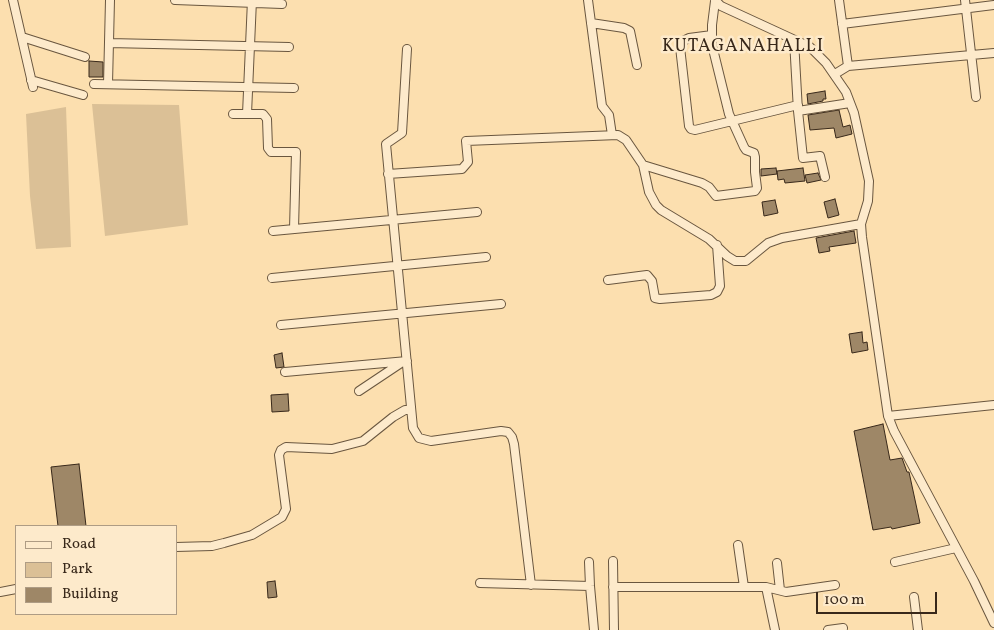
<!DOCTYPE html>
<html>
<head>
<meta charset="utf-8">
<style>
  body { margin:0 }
  #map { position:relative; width:994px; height:630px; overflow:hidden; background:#fcdfaf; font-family:Vollkorn,serif }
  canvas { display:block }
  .legend { position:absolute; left:15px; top:525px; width:162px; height:90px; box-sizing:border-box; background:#fdeacb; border:1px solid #ae9c84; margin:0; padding:6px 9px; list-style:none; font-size:15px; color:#38281a }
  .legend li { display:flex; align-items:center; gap:10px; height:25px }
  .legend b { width:25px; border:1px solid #ae9c84 }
  .scale { position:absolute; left:816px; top:592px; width:121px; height:22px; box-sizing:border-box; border:2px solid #38281a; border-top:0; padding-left:6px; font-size:15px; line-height:18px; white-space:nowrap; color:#38281a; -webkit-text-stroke:4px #fdeacb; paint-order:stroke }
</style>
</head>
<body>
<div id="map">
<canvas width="994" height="630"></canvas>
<ul class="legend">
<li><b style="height:6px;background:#fdeacb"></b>Road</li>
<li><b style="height:14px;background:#dbc096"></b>Park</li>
<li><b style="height:14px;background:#9e8767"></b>Building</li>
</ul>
<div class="scale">100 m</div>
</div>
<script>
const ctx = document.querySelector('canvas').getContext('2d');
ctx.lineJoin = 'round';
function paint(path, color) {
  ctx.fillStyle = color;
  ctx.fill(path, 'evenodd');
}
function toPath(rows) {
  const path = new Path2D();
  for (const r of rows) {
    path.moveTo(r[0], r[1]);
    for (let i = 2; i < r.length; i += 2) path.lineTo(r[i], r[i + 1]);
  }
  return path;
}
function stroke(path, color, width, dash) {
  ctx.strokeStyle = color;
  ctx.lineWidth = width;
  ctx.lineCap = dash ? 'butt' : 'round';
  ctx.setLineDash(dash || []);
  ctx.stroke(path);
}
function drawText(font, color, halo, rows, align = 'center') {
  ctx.font = font + ' Vollkorn,serif';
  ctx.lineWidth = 5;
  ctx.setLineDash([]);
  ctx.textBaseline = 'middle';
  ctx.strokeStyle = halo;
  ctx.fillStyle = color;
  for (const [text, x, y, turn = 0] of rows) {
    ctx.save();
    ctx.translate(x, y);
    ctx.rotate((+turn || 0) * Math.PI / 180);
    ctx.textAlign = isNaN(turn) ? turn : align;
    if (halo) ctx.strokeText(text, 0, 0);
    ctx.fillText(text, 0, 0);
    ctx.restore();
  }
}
paint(toPath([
  [92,104,179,105,188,225,105,236],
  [66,107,71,247,36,249,30,196,26,114]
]), '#dbc096');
const building = toPath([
  [89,61,103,62,103,77,89,77,89,61],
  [825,91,826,99,823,99,823,101,808,104,807,94,825,91],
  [839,110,843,127,850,125,852,134,836,138,834,128,810,130,808,115,839,110],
  [776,168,777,174,761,176,761,169,776,168],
  [803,168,805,181,785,183,784,179,778,180,777,171,803,168],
  [818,173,821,180,807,183,805,175,818,173],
  [835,199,839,215,828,218,824,202,835,199],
  [775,200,778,213,764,216,762,202,775,200],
  [854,231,856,243,829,247,830,251,819,253,816,238,854,231],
  [862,332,863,343,867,342,868,350,852,353,849,334,862,332],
  [282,353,284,367,276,368,274,355,282,353],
  [288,394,289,411,272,412,271,395,288,394],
  [883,424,890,460,902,458,907,472,909,472,920,523,892,529,891,527,873,530,854,431,883,424],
  [79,464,86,526,58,526,51,467,79,464],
  [275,581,277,597,268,598,267,582,275,581]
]);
paint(building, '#9e8767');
stroke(building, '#38281a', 1);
const minor = toPath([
  [13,0,33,87],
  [175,0,282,4],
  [588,0,602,106,609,115,612,135],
  [715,0,721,6,810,47,826,63,846,92,854,113,869,181,868,201,861,224,862,237,888,416,894,431,974,581,994,623],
  [839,0,848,66],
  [965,0,976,97],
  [591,23,624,28,630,31,637,65],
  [842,24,994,5],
  [712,35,689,38,683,41,680,47,689,126,691,129,695,130,798,105],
  [22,37,85,57],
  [794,40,798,111,803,158,820,156,825,177],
  [109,43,289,47],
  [407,49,402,133,386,144,413,428,419,438,431,441,501,431,508,432,512,437,514,444,531,585],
  [835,74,848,66,994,53],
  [31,80,83,95],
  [94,84,294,88],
  [108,84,110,0],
  [798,111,850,103],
  [233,114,263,114,267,119,268,148,271,152,296,152,294,229],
  [247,114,252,0],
  [643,165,702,183,709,187,716,196,755,191,757,188,755,172,755,157,754,153,746,150,744,147,729,114,712,45,712,25,715,1],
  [388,174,462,169,468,162,466,141,618,135,626,140,643,165,649,192,656,205,661,210,709,239,727,256,735,261,746,261,768,243,782,238,861,224],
  [273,231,477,212],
  [272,278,486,257],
  [608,280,647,275,652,281,655,298,660,299,711,295,717,292,720,286,717,245],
  [281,325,501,304],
  [285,372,407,361],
  [359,391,401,363],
  [888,416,994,405],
  [738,545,744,587],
  [176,547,212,546,224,543,252,535,282,517,286,509,279,455,281,450,286,447,332,449,363,441,393,417,405,410,411,410],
  [613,561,614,630],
  [589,562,590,586,594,630],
  [895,562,956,548],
  [777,563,780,590],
  [480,583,590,586],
  [613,587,766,587,786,592,835,585],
  [766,587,775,630],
  [0,592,16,589],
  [914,597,918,630],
  [828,630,843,628]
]);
stroke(minor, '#69563f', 10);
stroke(minor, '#fdeacb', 8);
ctx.letterSpacing = '1px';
drawText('18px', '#38281a', '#fdeacb', [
  ["KUTAGANAHALLI",743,48]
]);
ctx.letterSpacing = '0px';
</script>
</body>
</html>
